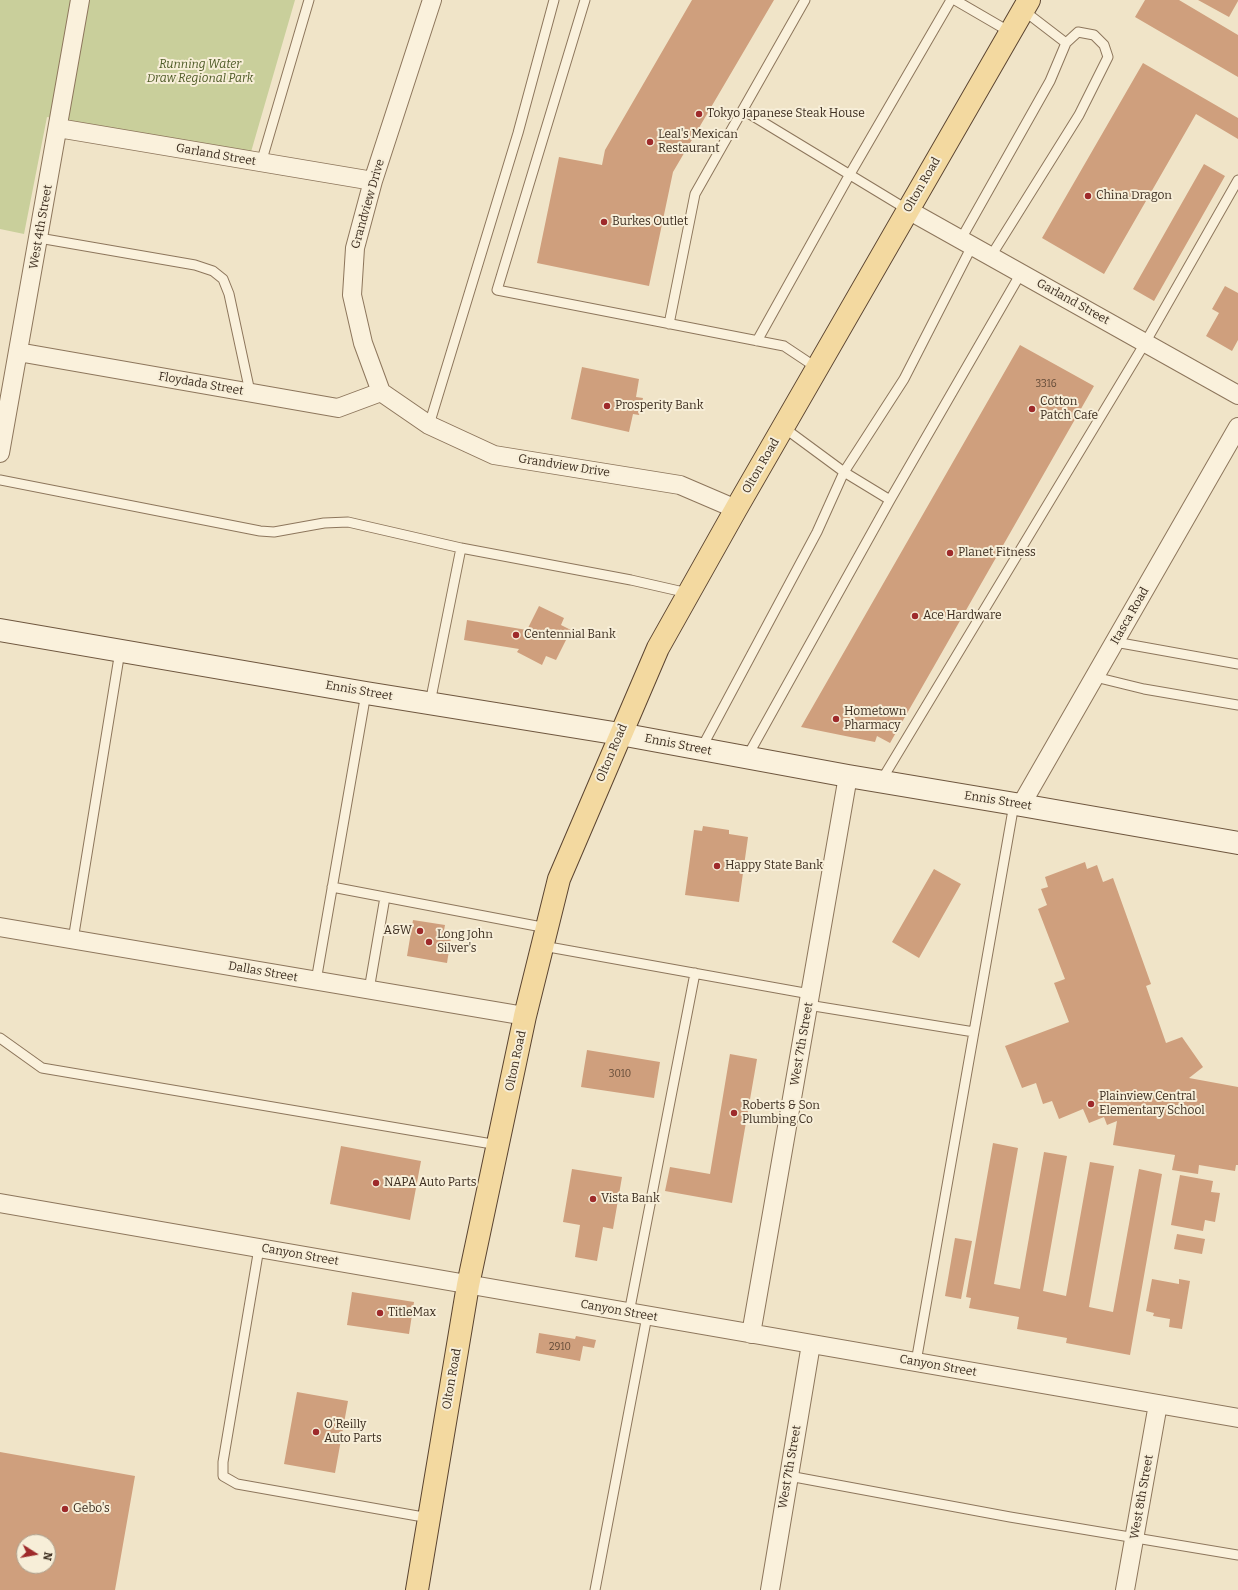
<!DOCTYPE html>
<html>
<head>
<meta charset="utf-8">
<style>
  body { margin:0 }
  #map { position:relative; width:1238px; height:1590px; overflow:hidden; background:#f0e4c8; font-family:Bitter,serif }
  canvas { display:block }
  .north { position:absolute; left:16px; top:1534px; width:40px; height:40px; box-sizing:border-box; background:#f7eed8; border:1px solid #ada18e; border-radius:50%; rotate:101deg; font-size:11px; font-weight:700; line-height:16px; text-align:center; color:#3d2e20 }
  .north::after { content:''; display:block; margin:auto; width:14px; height:18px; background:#9e2a2b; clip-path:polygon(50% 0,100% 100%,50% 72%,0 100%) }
</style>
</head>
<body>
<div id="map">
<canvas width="1238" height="1590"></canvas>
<div class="north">N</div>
</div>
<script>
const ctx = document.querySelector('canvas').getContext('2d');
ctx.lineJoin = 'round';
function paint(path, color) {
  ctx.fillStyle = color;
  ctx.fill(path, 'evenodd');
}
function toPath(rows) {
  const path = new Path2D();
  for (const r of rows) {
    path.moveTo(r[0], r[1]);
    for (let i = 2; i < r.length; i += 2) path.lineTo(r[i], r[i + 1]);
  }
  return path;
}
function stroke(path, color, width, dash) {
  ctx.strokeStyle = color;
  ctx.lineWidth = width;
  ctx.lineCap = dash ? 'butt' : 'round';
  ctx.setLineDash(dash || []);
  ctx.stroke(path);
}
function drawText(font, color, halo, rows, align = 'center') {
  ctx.font = font + ' Bitter,serif';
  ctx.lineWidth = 4;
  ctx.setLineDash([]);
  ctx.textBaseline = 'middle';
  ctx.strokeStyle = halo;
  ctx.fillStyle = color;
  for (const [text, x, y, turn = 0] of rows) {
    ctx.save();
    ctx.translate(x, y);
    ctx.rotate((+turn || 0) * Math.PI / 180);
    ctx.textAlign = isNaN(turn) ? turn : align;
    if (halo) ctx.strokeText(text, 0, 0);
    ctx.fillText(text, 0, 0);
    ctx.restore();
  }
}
paint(toPath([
  [0,0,295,0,251,152,47,117,24,234,0,229]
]), '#c9cf9b');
paint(toPath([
  [692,0,774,0,673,172,649,286,537,263,559,157,602,165,605,150],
  [1145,0,1179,0,1238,35,1238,77,1135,17],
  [1198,0,1238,0,1238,1,1229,17],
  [1143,63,1238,118,1238,139,1196,114,1104,274,1042,238],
  [1204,164,1225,176,1154,301,1133,289],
  [1225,286,1238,293,1238,340,1232,351,1206,336,1219,313,1212,309],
  [1020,345,1094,386,933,668,890,743,877,736,875,742,801,727],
  [582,367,639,379,636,397,643,398,639,415,633,414,629,432,571,419],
  [539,606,564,618,561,625,571,630,556,660,546,656,542,665,517,652,519,649,464,640,467,620,527,630],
  [703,826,729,830,729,834,748,837,739,902,685,895,694,830,702,831],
  [1085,862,1087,869,1097,865,1103,882,1113,878,1151,984,1146,986,1166,1043,1182,1037,1203,1067,1189,1078,1238,1087,1238,1165,1236,1165,1235,1171,1199,1165,1198,1174,1172,1170,1175,1155,1113,1145,1117,1121,1107,1125,1104,1117,1089,1123,1083,1109,1059,1119,1052,1101,1043,1104,1036,1083,1022,1088,1005,1046,1069,1022,1054,983,1065,979,1038,909,1047,905,1041,889,1048,887,1045,877],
  [934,869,961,884,919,958,892,942],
  [413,920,445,925,443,936,451,938,447,963,407,956],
  [587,1050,660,1062,654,1098,581,1087],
  [730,1054,757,1059,732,1203,665,1191,670,1167,710,1174],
  [993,1143,1018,1148,994,1284,1020,1289,1044,1152,1067,1156,1043,1291,1066,1296,1090,1162,1114,1166,1089,1307,1113,1312,1139,1169,1162,1174,1130,1355,1066,1343,1067,1338,1017,1329,1019,1317,969,1308,971,1298,966,1297],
  [341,1146,421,1161,410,1220,330,1204],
  [572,1169,622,1177,613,1229,603,1227,597,1261,575,1257,580,1225,563,1222],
  [1180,1175,1213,1181,1211,1192,1220,1193,1215,1222,1205,1220,1203,1231,1171,1225],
  [1177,1234,1205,1239,1202,1254,1174,1249],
  [955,1238,972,1241,961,1299,945,1296],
  [1152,1279,1179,1284,1179,1279,1190,1281,1182,1329,1169,1327,1170,1319,1153,1316,1154,1313,1146,1311],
  [352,1292,414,1302,409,1334,347,1325],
  [539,1333,575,1339,576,1336,596,1340,594,1348,583,1346,580,1361,536,1353],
  [297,1392,348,1401,335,1473,284,1464],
  [0,1452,135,1476,115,1590,0,1590],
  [24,1542,48,1542,48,1566,24,1566]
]), '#cf9f7d');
const lane = toPath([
  [585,0,497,290,784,346,817,368],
  [955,0,1010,32],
  [743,110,908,210],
  [261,163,309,0],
  [39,238,195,265,213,271,223,279,229,294,250,392],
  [961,239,1050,81,1066,43],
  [991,256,1079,115,1108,57,1104,45,1094,35,1078,32,1066,43,1023,10],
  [669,324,695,194,805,0],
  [757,341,850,174,951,0],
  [429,425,518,133,554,0],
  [783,427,844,472,890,500],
  [0,480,260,531,274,532,324,523,348,522,461,548],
  [1115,642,1238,664],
  [1095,677,1144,689,1238,705],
  [430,703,461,548,631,580,688,593],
  [701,749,817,532,844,472,904,379,972,246],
  [747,757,890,500,1021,273],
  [881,781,1145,343,1238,180],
  [332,887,547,928],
  [73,940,120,651],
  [543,946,810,994],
  [316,981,366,693],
  [369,990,385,897],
  [808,1005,974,1032],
  [0,1038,42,1068,498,1145],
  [259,1248,223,1462,223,1476,237,1484,429,1518],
  [629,1313,695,973],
  [916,1362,1014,804],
  [789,1476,1010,1517,1238,1555],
  [595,1590,647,1316]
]);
const street = toPath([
  [432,0,373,181,355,248,352,295,363,343,381,392,429,425,494,455,680,485,736,509],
  [58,128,373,181],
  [908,210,1238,395],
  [18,352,338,408,381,392],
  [0,453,80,0],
  [1021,805,1238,427],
  [0,927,525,1016],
  [0,1203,1238,1418],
  [751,1334,848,776],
  [770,1590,811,1344],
  [1125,1590,1158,1404]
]);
const secondary = toPath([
  [0,630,366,693,620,734,848,776,1021,805,1238,843]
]);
const primary = toPath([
  [417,1590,468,1285,525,1016,559,879,658,648,736,509,1029,0]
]);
stroke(lane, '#8d765c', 11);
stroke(street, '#8d765c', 20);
stroke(secondary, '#6f573f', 24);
stroke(primary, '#5b4430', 24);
stroke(lane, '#faf1dc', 9);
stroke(street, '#faf1dc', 18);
stroke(secondary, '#faf1dc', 22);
stroke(primary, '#f3d9a0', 22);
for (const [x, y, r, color] of [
  [699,114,4,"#9e2a2b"],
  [650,142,4,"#9e2a2b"],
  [1088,196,4,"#9e2a2b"],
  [604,222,4,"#9e2a2b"],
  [607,406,4,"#9e2a2b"],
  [1032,409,4,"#9e2a2b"],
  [950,553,4,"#9e2a2b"],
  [915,616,4,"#9e2a2b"],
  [516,635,4,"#9e2a2b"],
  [836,719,4,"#9e2a2b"],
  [717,866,4,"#9e2a2b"],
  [420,931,4,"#9e2a2b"],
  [429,942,4,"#9e2a2b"],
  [1091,1104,4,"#9e2a2b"],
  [734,1113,4,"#9e2a2b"],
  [376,1183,4,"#9e2a2b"],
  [593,1199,4,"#9e2a2b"],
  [380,1313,4,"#9e2a2b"],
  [316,1432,4,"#9e2a2b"],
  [65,1509,4,"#9e2a2b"]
]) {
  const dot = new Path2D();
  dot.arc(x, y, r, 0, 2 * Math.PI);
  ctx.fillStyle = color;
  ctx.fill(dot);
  stroke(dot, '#f7eed8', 1.5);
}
drawText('10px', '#624a37', null, [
  ["3316",1046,384],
  ["3010",620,1074],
  ["2910",560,1347]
]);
drawText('italic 12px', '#4d5a26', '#f7eed8', [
  ["Running Water",200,65],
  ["Draw Regional Park",200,79]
]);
drawText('12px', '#3d2e20', '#f7eed8', [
  ["Tokyo Japanese Steak House",707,114],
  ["Leal's Mexican",658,135],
  ["Restaurant",658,149],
  ["China Dragon",1096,196],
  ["Burkes Outlet",612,222],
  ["Cotton",1040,402],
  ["Patch Cafe",1040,416],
  ["Prosperity Bank",615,406],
  ["Planet Fitness",958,553],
  ["Ace Hardware",923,616],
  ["Centennial Bank",524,635],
  ["Hometown",844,712],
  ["Pharmacy",844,726],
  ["Happy State Bank",725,866],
  ["A&W",412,931,"right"],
  ["Long John",437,935],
  ["Silver's",437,949],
  ["Plainview Central",1099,1097],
  ["Elementary School",1099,1111],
  ["Roberts & Son",742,1106],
  ["Plumbing Co",742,1120],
  ["NAPA Auto Parts",384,1183],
  ["Vista Bank",601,1199],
  ["TitleMax",388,1313],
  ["O'Reilly",324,1425],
  ["Auto Parts",324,1439],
  ["Gebo's",73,1509]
], 'left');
drawText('12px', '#3d2e20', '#f7eed8', [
  ["Garland Street",216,155,10],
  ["Olton Road",922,185,-60],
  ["Grandview Drive",368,204,-74],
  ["West 4th Street",41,227,-80],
  ["Garland Street",1073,302,29],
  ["Floydada Street",201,384,10],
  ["Grandview Drive",564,466,9],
  ["Olton Road",761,466,-60],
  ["Itasca Road",1130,616,-60],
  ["Ennis Street",359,691,10],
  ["Ennis Street",678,745,11],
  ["Olton Road",612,753,-67],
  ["Ennis Street",998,801,9],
  ["Dallas Street",263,972,10],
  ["West 7th Street",802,1044,-80],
  ["Olton Road",516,1061,-78],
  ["Canyon Street",300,1255,10],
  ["Canyon Street",619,1311,10],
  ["Canyon Street",938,1366,10],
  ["Olton Road",452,1379,-80],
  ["West 7th Street",790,1467,-80],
  ["West 8th Street",1142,1497,-80]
]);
</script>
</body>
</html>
